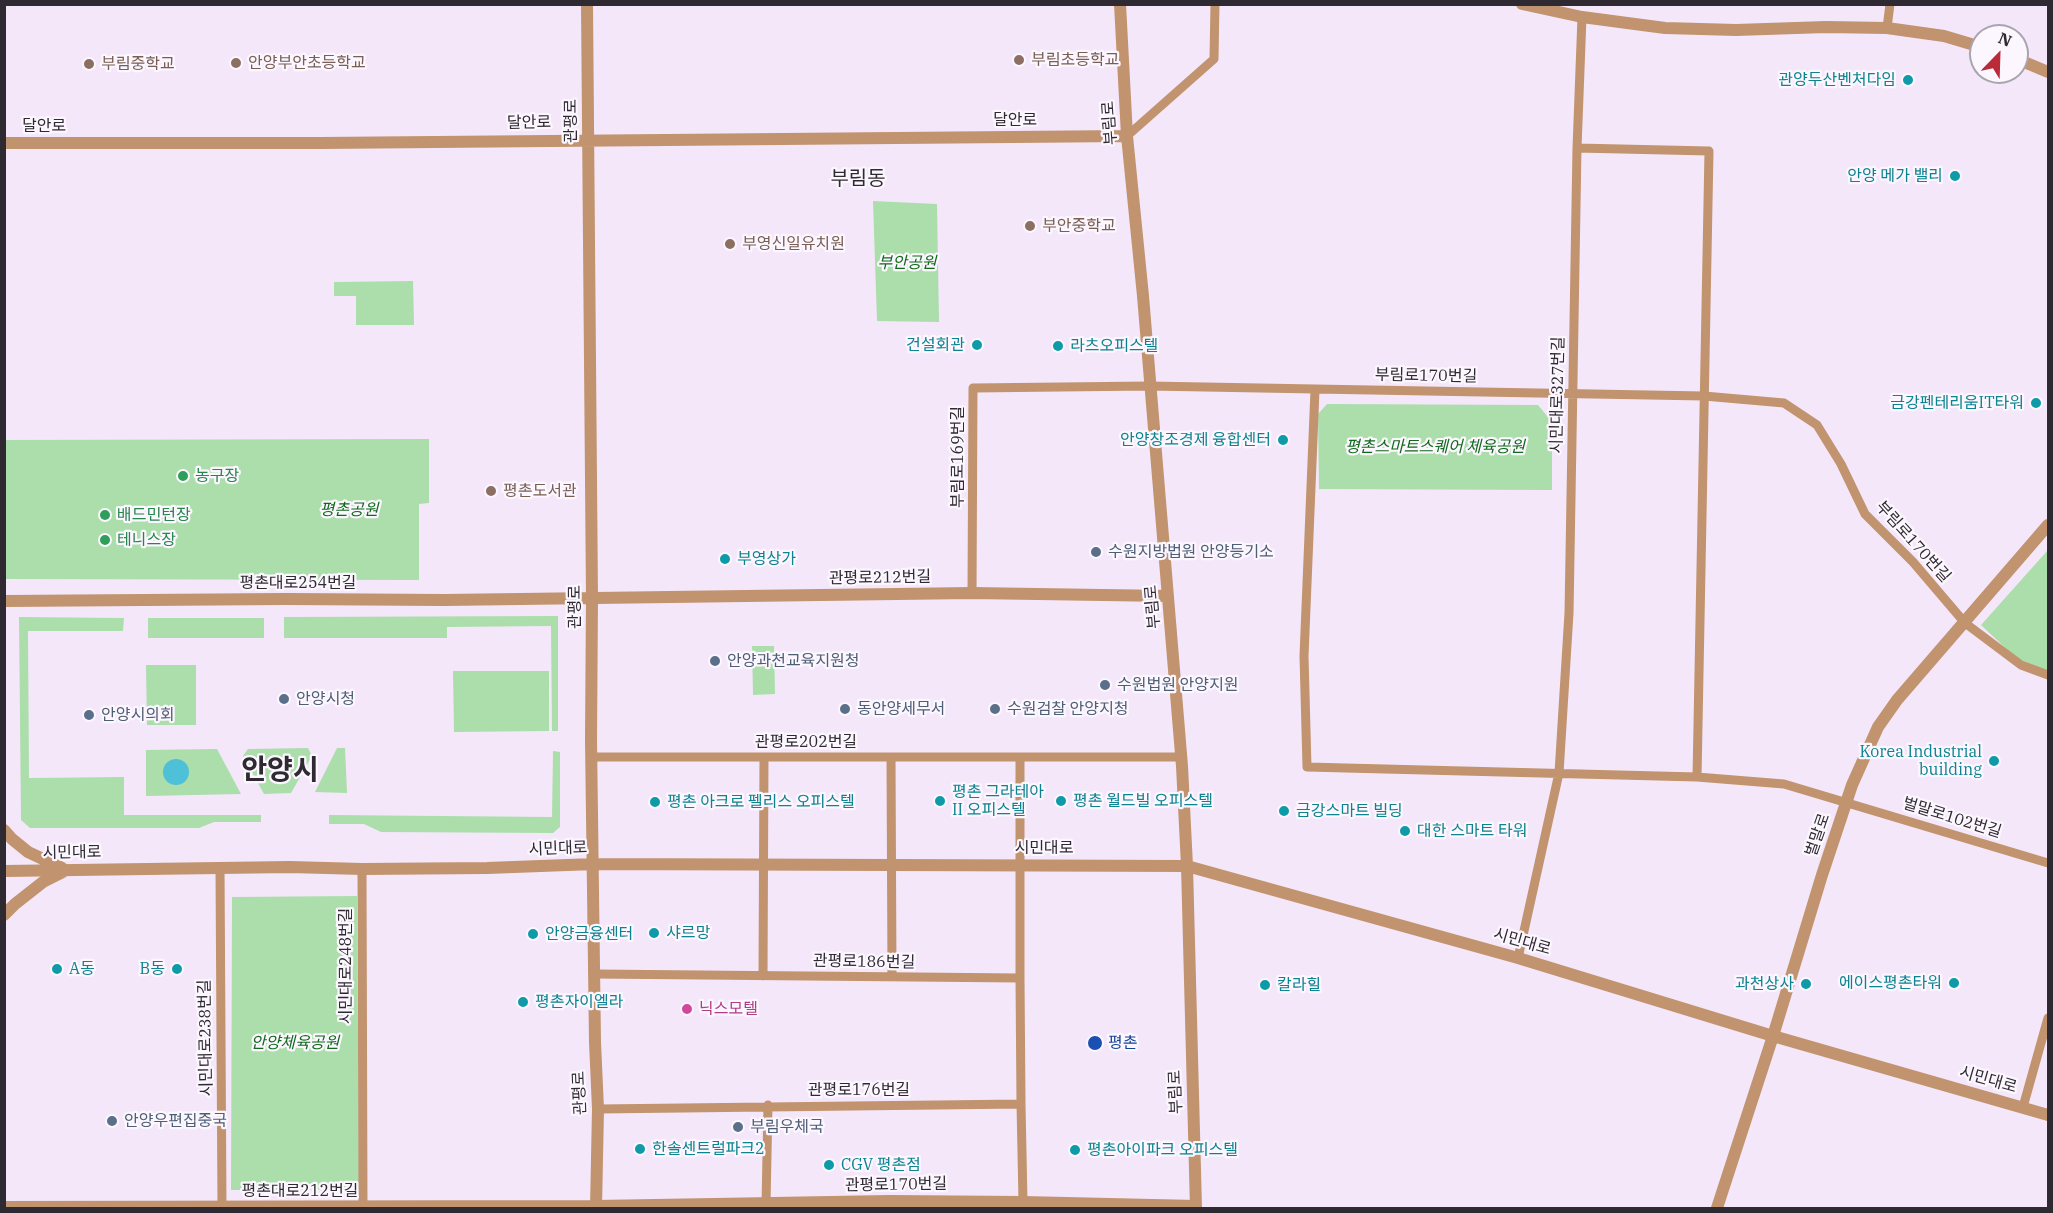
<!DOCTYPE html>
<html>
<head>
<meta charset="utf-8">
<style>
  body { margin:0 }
  #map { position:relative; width:2053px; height:1213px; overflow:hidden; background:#f4e7fa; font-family:"IBM Plex Serif",serif }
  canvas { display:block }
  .frame { position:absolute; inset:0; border:6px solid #2f2a31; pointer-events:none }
  .north { position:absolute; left:1969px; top:24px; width:60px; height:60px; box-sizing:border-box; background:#fcf7ff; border:2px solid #aaa5ad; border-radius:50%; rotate:23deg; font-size:16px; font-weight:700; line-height:24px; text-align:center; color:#2f2a31 }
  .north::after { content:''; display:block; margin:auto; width:21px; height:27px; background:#bb2a39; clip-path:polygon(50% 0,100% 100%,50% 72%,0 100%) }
</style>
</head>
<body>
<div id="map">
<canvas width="2053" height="1213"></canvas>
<div class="frame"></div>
<div class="north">N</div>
</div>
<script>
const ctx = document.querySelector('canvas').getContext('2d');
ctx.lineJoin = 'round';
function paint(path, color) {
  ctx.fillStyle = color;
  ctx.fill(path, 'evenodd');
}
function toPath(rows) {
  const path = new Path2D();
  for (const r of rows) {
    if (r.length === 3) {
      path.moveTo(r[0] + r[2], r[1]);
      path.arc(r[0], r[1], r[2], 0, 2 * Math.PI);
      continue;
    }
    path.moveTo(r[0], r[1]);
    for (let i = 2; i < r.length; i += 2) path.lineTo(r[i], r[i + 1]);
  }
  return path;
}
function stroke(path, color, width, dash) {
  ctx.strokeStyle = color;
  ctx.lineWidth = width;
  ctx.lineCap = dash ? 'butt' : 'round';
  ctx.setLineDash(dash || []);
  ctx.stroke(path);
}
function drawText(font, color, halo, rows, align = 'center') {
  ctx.font = font + ' "IBM Plex Serif","Noto Sans KR",serif';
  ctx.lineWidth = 4.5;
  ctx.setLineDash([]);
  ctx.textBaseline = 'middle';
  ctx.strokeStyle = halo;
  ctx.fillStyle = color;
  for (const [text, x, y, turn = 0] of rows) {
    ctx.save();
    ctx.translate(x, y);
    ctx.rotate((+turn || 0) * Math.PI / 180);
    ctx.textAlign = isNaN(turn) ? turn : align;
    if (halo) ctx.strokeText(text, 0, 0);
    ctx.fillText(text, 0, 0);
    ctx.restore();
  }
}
paint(toPath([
  [873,201,937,204,939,322,877,321],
  [413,281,414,325,356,325,356,296,334,296,334,282],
  [1327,404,1538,405,1552,422,1552,490,1319,489,1318,414],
  [429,439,429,503,419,504,419,580,5,579,5,440],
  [2048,550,2048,673,2015,657,1981,625],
  [558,616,558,731,552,731,551,626,447,627,447,638,284,638,284,617],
  [19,617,124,618,123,631,28,631,29,778,124,777,124,815,261,815,261,822,214,822,199,828,30,828,21,820],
  [148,618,264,618,264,638,148,638],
  [752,646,774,646,775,694,753,695],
  [146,665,196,665,196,725,147,725],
  [453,671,549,671,549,731,454,732],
  [308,748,312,756,291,793,264,794,243,756,248,749],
  [337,748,345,748,347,793,315,792],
  [217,749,241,794,146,796,146,750],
  [553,751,560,752,560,827,553,833,381,832,364,824,329,824,329,815,552,817],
  [357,896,359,1189,231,1190,232,897]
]), '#abdeaa');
paint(toPath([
  [176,772,13]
]), '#4ec0d8');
stroke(toPath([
  [1887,28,1890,4],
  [1127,136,1214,59,1215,4],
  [1577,148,1709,151,1697,777],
  [1315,390,1304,656,1307,767,1697,777,1784,784,2048,863],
  [972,593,973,388,1149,386,1704,396,1784,403,1817,425,1841,464,1865,514,1913,562,1965,623,2021,665,2048,675],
  [592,757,1181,757],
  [891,757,892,977],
  [220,868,222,1208],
  [362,869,363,1207],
  [1518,958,1559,773,1569,613,1577,148,1582,17],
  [594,974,1020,978,1020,757],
  [763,976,764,757],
  [1020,978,1021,1104],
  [2023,1107,2048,1018],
  [598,1109,1021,1104,1023,1202],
  [766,1204,768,1105]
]), '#c1936e', 9);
stroke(toPath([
  [587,4,592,598,591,740,595,1042,598,1109,596,1208],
  [1120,4,1127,136,1143,296,1182,766,1187,866,1196,1208],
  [1522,4,1582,17,1665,28,1736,30,1826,27,1887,28,1944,36,1981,47],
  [2017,59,2048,72],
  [4,143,320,143,1127,136],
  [4,601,285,599,444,600,972,593,1168,596],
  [4,830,12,839,28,852,62,868],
  [4,871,290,867,362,869,487,868,594,864,1187,866,1518,958,1773,1036,2048,1115],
  [4,915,15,904,43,882,63,872],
  [4,1207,596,1206,890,1201,1023,1202,1196,1206],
  [1717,1208,1773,1036,1822,875,1852,785,1878,727,1897,700,2048,525]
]), '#c1936e', 12);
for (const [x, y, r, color] of [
  [1019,60,6,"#8d6e63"],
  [236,63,6,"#8d6e63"],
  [89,64,6,"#8d6e63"],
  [1908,80,6,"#0f9aa8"],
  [1955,176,6,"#0f9aa8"],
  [1030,226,6,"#8d6e63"],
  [730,244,6,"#8d6e63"],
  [977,345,6,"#0f9aa8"],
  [1058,346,6,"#0f9aa8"],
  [2036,403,6,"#0f9aa8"],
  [1283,440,6,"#0f9aa8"],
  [183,476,6,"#2e9e5b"],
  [491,491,6,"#8d6e63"],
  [105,515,6,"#2e9e5b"],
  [105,540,6,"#2e9e5b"],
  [1096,552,6,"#5c6f8a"],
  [725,559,6,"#0f9aa8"],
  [715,661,6,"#5c6f8a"],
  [1105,685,6,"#5c6f8a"],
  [284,699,6,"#5c6f8a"],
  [845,709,6,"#5c6f8a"],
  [995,709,6,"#5c6f8a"],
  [89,715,6,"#5c6f8a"],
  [1994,761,6,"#0f9aa8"],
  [940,801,6,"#0f9aa8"],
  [1061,801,6,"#0f9aa8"],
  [655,802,6,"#0f9aa8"],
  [1284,811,6,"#0f9aa8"],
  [1405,831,6,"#0f9aa8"],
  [654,933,6,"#0f9aa8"],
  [533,934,6,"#0f9aa8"],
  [57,969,6,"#0f9aa8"],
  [177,969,6,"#0f9aa8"],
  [1954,983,6,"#0f9aa8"],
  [1806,984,6,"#0f9aa8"],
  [1265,985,6,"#0f9aa8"],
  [523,1002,6,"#0f9aa8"],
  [687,1009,6,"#d1479c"],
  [1095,1043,8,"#1a4fb4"],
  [112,1121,6,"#5c6f8a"],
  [738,1127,6,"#5c6f8a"],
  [640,1149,6,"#0f9aa8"],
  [1075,1150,6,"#0f9aa8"],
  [829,1165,6,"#0f9aa8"]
]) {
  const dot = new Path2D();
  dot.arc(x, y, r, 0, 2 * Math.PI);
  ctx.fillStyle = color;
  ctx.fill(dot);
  stroke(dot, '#fcf7ff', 2);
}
drawText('16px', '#785e54', '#fcf7ff', [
  ["부림초등학교",1031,60],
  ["안양부안초등학교",248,63],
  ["부림중학교",101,64],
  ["부안중학교",1042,226],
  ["부영신일유치원",742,244],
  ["평촌도서관",503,491]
], 'left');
drawText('16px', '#0d838f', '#fcf7ff', [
  ["관양두산벤처다임",1896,80,"right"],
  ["안양 메가 밸리",1943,176,"right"],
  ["건설회관",965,345,"right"],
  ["라츠오피스텔",1070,346],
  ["금강펜테리움IT타워",2024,403,"right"],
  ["안양창조경제 융합센터",1271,440,"right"],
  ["부영상가",737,559],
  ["Korea Industrial",1982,752,"right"],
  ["building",1982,770,"right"],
  ["평촌 그라테아",952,792],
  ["II 오피스텔",952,810],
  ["평촌 월드빌 오피스텔",1073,801],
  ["평촌 아크로 펠리스 오피스텔",667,802],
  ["금강스마트 빌딩",1296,811],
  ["대한 스마트 타워",1417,831],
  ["샤르망",666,933],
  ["안양금융센터",545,934],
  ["A동",69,969],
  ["B동",165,969,"right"],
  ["에이스평촌타워",1942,983,"right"],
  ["과천상사",1794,984,"right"],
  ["칼라힐",1277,985],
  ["평촌자이엘라",535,1002],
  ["한솔센트럴파크2",652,1149],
  ["평촌아이파크 오피스텔",1087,1150],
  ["CGV 평촌점",841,1165]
], 'left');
drawText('16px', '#2f2a31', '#fcf7ff', [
  ["달안로",1015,120],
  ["관평로",571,121,-90],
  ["달안로",529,123,-1],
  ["부림로",1110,123,-94],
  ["달안로",44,126],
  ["부림로170번길",1426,376,1],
  ["시민대로327번길",1558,395,-89],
  ["부림로169번길",958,457,-90],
  ["부림로170번길",1913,542,48],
  ["관평로212번길",880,578,-1],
  ["평촌대로254번길",298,583],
  ["관평로",575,607,-90],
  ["부림로",1153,607,-95],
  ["관평로202번길",806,742],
  ["벌말로102번길",1952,818,17],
  ["벌말로",1818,835,-71],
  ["시민대로",1044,848],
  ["시민대로",558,849,-2],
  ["시민대로",72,853,-1],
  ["시민대로",1522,942,16],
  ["관평로186번길",864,962,1],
  ["시민대로248번길",346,966,-90],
  ["시민대로238번길",206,1038,-91],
  ["시민대로",1988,1080,16],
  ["관평로176번길",859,1090],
  ["부림로",1176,1092,-92],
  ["관평로",580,1093,-92],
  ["관평로170번길",896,1185,-1],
  ["평촌대로212번길",300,1191]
]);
drawText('italic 16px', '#116a1c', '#fcf7ff', [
  ["부안공원",907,263],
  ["평촌스마트스퀘어 체육공원",1435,447],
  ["평촌공원",349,510],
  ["안양체육공원",295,1043]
]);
drawText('16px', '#27864d', '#fcf7ff', [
  ["농구장",195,476],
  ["배드민턴장",117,515],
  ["테니스장",117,540]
], 'left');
drawText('16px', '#4e5e75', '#fcf7ff', [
  ["수원지방법원 안양등기소",1108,552],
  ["안양과천교육지원청",727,661],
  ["수원법원 안양지원",1117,685],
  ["안양시청",296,699],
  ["동안양세무서",857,709],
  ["수원검찰 안양지청",1007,709],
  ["안양시의회",101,715],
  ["안양우편집중국",124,1121],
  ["부림우체국",750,1127]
], 'left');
drawText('16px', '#b23c85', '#fcf7ff', [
  ["닉스모텔",699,1009]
], 'left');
drawText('16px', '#164399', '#fcf7ff', [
  ["평촌",1108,1043]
], 'left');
drawText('20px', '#2f2a31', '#fcf7ff', [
  ["부림동",858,179]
]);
drawText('bold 28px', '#2f2a31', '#fcf7ff', [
  ["안양시",280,771]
]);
</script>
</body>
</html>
